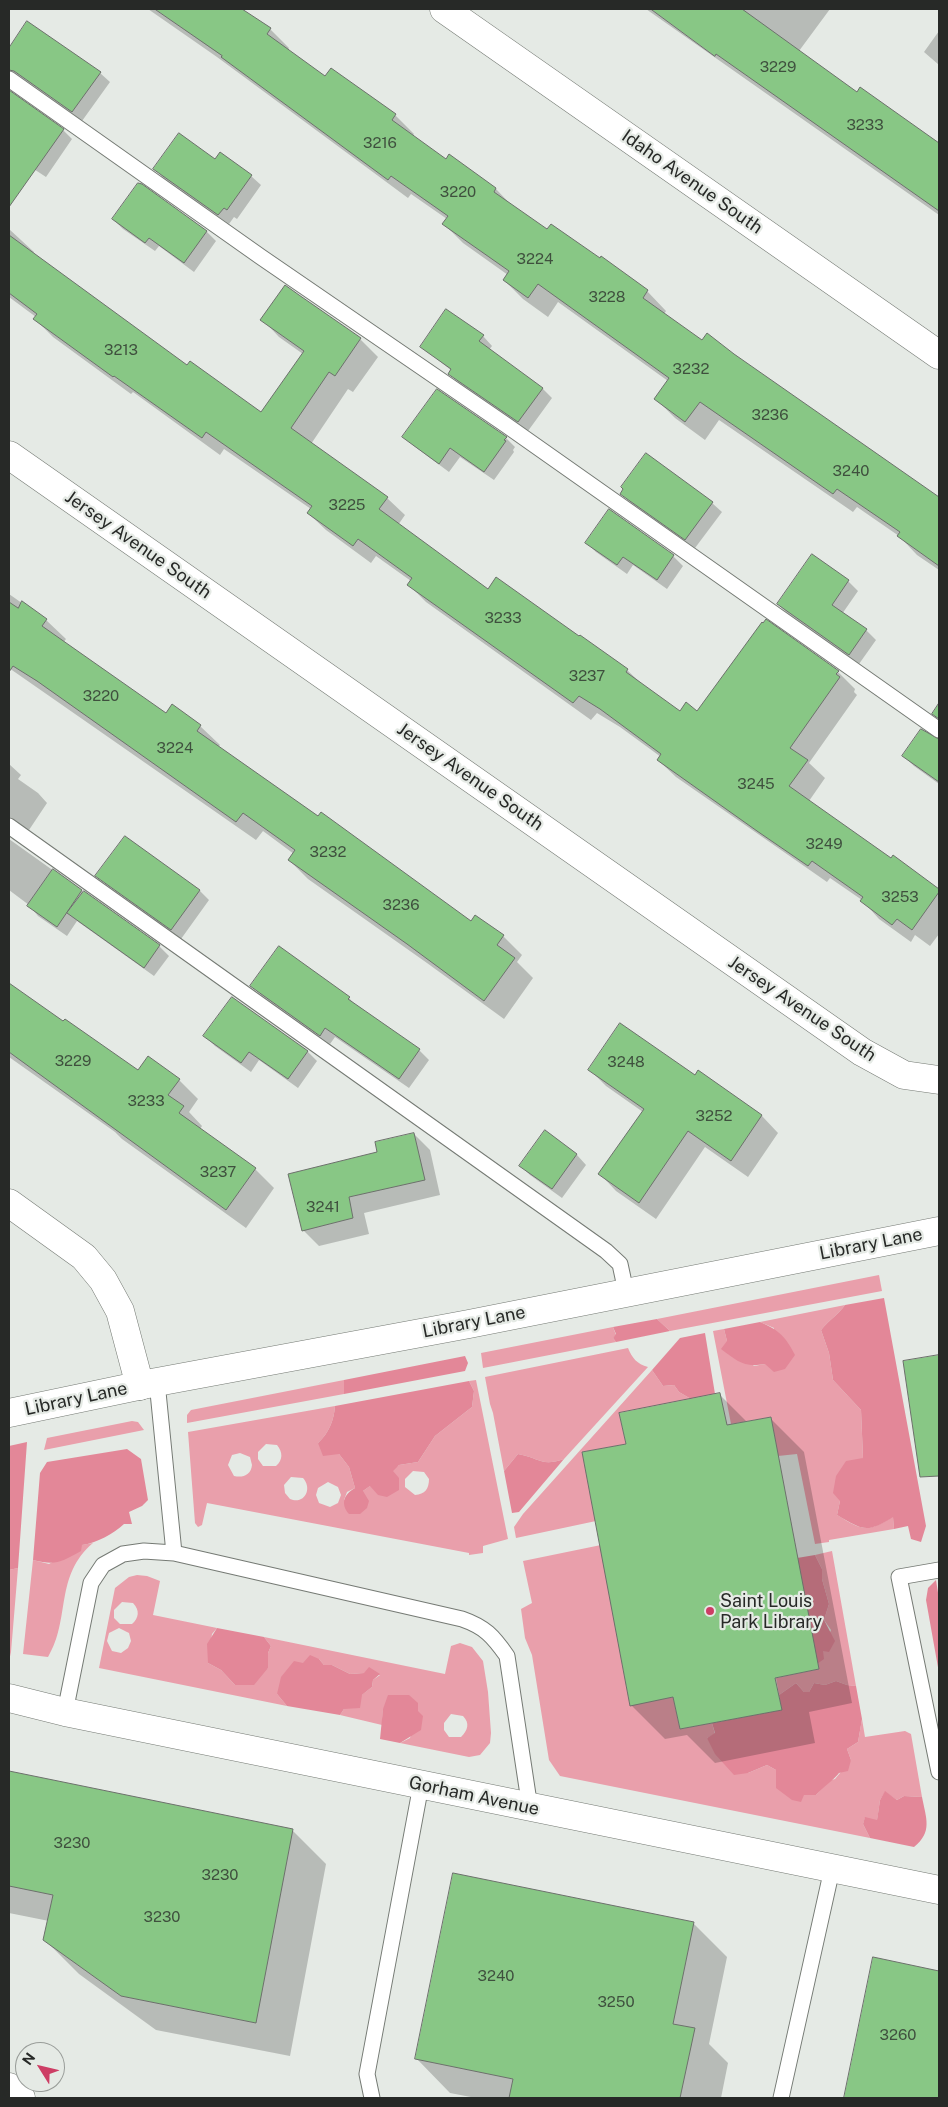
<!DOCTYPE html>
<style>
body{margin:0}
#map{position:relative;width:948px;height:2107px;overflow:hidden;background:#e5eae5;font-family:"Public Sans",sans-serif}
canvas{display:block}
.frame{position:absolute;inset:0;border:10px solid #272927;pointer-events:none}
.north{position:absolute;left:15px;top:2042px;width:50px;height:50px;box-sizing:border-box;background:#e5eae5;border:1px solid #999d99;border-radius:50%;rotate:306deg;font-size:14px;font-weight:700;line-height:20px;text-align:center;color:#272927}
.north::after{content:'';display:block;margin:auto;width:18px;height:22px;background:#cd3e65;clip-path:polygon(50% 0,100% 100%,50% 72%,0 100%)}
</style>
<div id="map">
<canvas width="948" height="2107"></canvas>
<div class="frame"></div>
<div class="north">N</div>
</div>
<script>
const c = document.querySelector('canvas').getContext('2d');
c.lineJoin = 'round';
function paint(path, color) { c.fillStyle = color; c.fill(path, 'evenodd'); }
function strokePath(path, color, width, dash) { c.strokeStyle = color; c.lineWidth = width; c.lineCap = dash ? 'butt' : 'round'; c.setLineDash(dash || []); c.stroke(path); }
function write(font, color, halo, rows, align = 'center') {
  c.font = font + ' "Public Sans",sans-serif'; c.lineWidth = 4.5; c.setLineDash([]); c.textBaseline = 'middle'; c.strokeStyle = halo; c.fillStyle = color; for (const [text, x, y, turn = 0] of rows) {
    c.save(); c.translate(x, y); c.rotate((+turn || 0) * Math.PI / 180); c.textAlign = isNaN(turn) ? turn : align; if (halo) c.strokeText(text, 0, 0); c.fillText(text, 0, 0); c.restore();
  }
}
paint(new Path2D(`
 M879,1275l3,16 -212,40 -13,-12z
 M845,1305c-7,10 -16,15 -24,25l8,23 4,27 28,30 2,48 -23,43 -3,14c25,15 30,19 56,1l1,13 -65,11v2l-14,2 -18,-90 -19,2 -7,-39 -40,7 -18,-93 11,-2 3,12 27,25 11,-2 9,-36 -14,-6z
 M613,1327l3,8 -3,3 3,4 -133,26 -2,-15z
 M628,1348c4,10 9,16 20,19l-84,92c-23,8 -24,-1 -46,-5l-14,17 -11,-58 -3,-9 -5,-27z
 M652,1370l11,16 11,-1 5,7 12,7 -72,14 7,31 -44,8 14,69 -80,17 -2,-11 9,-13z
 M344,1380v14l-157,29v-8l4,-5z
 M476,1380l32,159 -25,7v7l-14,2v-2l-262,-50 -5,22 -4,2 -3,-4 -7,-91 147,-26c-1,14 -6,27 -17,37l21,11 10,13 6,21 -8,4 -3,8 19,-9 36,-26 19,-3 17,-26 37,-29 2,-16 -5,-10zM266,1444l11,1c6,7 6,15 -1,21h-13l-5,-7v-7zM240,1453l10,4 2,8c-1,10 -9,13 -18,11l-6,-11 4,-10zM413,1471l11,1 5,7c0,10 -4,15 -14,16l-10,-8v-8zM291,1477l12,1c10,11 1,27 -13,21l-5,-6 -1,-8zM328,1482l10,5 3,8 -3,8 -8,4 -11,-4 -3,-8 2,-7z
 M132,1421l6,1 6,8 -100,20 3,-12z
 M93,1543c-39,33 -22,76 -45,114l-25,-3 10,-94 16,4 33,-19z
 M601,1545l29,160 43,-8 7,32 32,-6 3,11 -8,4 41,35 19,-8 9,5 28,25h12l12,-14 7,-2 16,-19 -4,-11 11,-7 4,-23 3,18 40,-6 6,3 11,63 -18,-1 -7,4 -12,-8 -5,8 -3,21 -12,-3 -2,6 7,14 -310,-62 -11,-16 -17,-105 -7,-17 -4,-29 11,-6 -9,-42z
 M832,1551l24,135 -9,-1 -11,-4 -11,4 -11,-2 -5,9h-5l-8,-9 -17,12 -3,-17 43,-9 -2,-5 14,-34 -7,-10 5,-16 -7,-25v-10l-7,-14z
 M18,1568l-7,84 -2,9v-91z
 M137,1575l10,1 13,5 -7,34 64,13 -5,6 -4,29 13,7 14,15 33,-17v-15l3,-7 -7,-9 181,37 6,-28 9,-3 12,4 11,14 5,31 3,41 -1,10 -10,12 -11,2 -69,-14 10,-5 8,-27v-8l-35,6 -1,16 -42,-10 4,-6 28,-22 1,-7 7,-5 -16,-2 -14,1 -18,-9h-8l-5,-6 -42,35 10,12 -188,-38 16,-80 14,-11zM122,1602l11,1c7,7 6,15 -1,21h-12l-6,-6v-8zM119,1628l10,5 2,8 -3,7 -7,5 -9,-2 -5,-10 2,-8zM451,1714l12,2c7,7 5,14 -2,21h-12l-5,-7v-7z`), '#e99fab');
paint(new Path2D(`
 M884,1298l42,228 -5,16 -10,-3 -3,-13 -14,3 -1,-12c-27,17 -30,13 -56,-2l3,-14 -7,-8 3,-17 10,-15 17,-3 -2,-48 -28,-30 -4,-27 -8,-23c8,-10 17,-15 24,-25z
 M657,1319l13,12 -54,11 -3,-4 3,-4 -3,-7z
 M760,1322c19,8 26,15 35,33l-10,14 -11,3 -9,-8c-21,4 -28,-3 -44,-15l6,-8 -3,-12z
 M705,1333l10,61 -24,5 -12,-7 -5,-7 -11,1 -11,-16 28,-32z
 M465,1356l3,7 -3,8 -121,23v-14z
 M469,1381l5,10 -2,16 -37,29 -17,26 -19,3 -6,6 6,7v12l-12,7 -9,-2 -8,-9 -7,5 6,10 -2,7 -7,6h-11c-9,-10 -5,-20 6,-26l-6,-21 -10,-13 -16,2 -5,-13c11,-10 16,-23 17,-37z
 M27,1442l-9,126 -9,2v-124z
 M127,1449l14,10 7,41 -6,6 -13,6 3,12h-8c-11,10 -27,19 -42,21l-1,6c-20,11 -25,15 -48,9l7,-87 7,-11z
 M518,1454c22,4 23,13 46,5l-45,53 -7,1 -8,-42z
 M815,1555l7,14v10l7,25 -5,16 11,21 -6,11 -6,-1 1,8 -7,5 -20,-106z
 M936,1580l3,19v74l-13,-73 2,-12z
 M217,1628l47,9 7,9 -3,7v15l-14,17h-19l-14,-15 -13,-7 -1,-19z
 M310,1655l9,4 5,6h8l18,9 14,-1 5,-6 11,7 -7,6 -1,7 -10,8 -2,13 -16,1 -4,6 -53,-9 -10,-12 4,-17 13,-16 9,2z
 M836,1681l11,4 9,1 6,33 -4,23 -11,7 4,11 -3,11 -9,2c-4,6 -16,14 -23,22h-12l-3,7 -9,-2 -16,-12v-18l-9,-5 -19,8 -14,2 -19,-21 -8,-16 8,-5 -3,-10 69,-13 -2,-15 17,-12 8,9h5l5,-9 11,2z
 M388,1695h21l9,8v8l5,5 -2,14 -21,13 -20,-4 3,-30z
 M885,1791l12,9 7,-4 18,1c4,21 11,35 -8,50l-44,-9 -7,-14 2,-7 12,3 3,-20z`), '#e38798');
paint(new Path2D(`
 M148,9h92l30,20 19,19 -1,2 38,28 69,37 19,19 -2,3 34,24 4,-5 46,33 19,20 32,21 53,30 1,-2 46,33 19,20 -2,3 38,28 124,78 113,78v72l-22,-15 -18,-19 -42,-29 -4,5 -134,-92 -14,20 -30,-22 -19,-19 12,-18 -110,-79 -10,15 -25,-18 -19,-19 4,-5 -45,-32 -19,-19 3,-5 -36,-25 -3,4 -191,-141z
 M646,9h184l-31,42 58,43 2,-3 80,58v66z
 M28,23l72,50 10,9 -28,39 -57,-41 -9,-1 -6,5 -1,8 54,38 9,9 -26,38 -29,-19 -8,-8v-99z
 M939,31v34l-15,-13z
 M216,160l35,16 10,9 -24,34 -3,-2 -5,7 -65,-45 -9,-10z
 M141,186l66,46 9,9 -22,31 -35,-26 -4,5 -32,-22 -10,-10z
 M9,229l25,23 -1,2 154,113 74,46 42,-59 -24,-17 -17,-18 98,20 18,18 -25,35 -5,-3 -37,55 76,54 18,17 -7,10 91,65 138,80 18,17 35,26 18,-1 140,-40 17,17 -1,3 3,3 -48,68 16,15 -16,23 83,59 2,-3 45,33v44l-9,12 -15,-11 -4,7 -32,-23 -17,-19 -32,-22 -3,4 -151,-105 -18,-17 3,-3 -41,-30 -23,-14 -6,7 -165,-118 -17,-17 2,-4 -35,-25 -5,7 -45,-33 -18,-17 3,-4 -87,-60 -4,6 -87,-63 -2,2 -78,-57 -18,-18 1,-2 -27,-20z
 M483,336l9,10 -3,4 54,39 9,9 -24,33 -69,-48 -9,-9 2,-3 -30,-24z
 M404,436l102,2 9,9 -2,3 1,2 -20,28 -34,-23 -11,15 -35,-26z
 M621,493l91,10 10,9 -27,36 -64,-45z
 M609,511l64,45 10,10 -16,23 -34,-24 -6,9 -31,-22 -9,-9z
 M812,556l36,25 10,10 -16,23 24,16 10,10 -17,24 -71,-50 -10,-10z
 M9,594l37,26 20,19 -3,4 103,72 6,-9 28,20 20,19 -2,2 253,175 32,14 19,19 -5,7 16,16 -29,41 -77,-56 -119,-84 -19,-19 5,-6 -31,-23 -7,9 -247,-172z
 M939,740v44l-25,-18 -10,-10z
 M9,764l12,11 -3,4 20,14 9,10 -18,27 -8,-4 -11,5 -1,8 150,107 10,10 -15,20 -77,-55 -10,15 -29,-20 -9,-11 -20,-15z
 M97,876l103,15 9,9 -28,39 -74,-54z
 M280,947l69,51 9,10 61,42 10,10 -20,28 -74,-51 -5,7 -69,-49 -9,-9z
 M9,985l129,87 41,8 19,19 -9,13 13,14 -2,3 55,40 19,19 -28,40 -124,-89 -7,-7 -106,-75z
 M232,998l76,54 9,9 -19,27 -39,-28 -8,12 -36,-26 -10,-10z
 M589,1069l106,8 4,-5 63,44 16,17 -30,44 -43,-30 -49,72 -40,-28 -16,-17 43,-62 -37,-26z
 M545,1132l32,23 9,10 -24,33 -32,-23 -9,-9z
 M414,1134l16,16 10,45 -76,18 5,21 -50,12 -16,-16 76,-77z
 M939,1356v83l-7,1 -28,-78z
 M720,1395l27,27 23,-4 34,34 48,251 -43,9 6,31 -100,20 -28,-28 -22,4 -34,-34 -4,-260z
 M9,1772l283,58 34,34 -36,192 -134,-26 -77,-56 -34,-34 4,-19 -40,-8z
 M693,1923l34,34 -18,87 19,19 -7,35h-245l-26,-5 -33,-34z
 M874,1959l65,13v126h-94z`), '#0003');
const building = new Path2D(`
 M155,9h87l29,19 -4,6 58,42 6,-8 65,46 -4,6 54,39 3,-5 47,34 -2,4 53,37 4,-5 49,34 1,-2 47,34 -5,8 59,42 5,-7 27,21 205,143v69l-42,-30 3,-4 -63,-43 -4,5 -133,-92 -15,20 -31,-23 15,-21 -131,-94 -10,14 -25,-18 6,-9 -67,-47 6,-8 -57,-40 -3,4 -167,-123 1,-1z
 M651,9h91l115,83 3,-5 79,56v68l-223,-157 -1,2z
 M27,21l74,51 -29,40 -58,-41 -5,-1v-22z
 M9,90l55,39 -55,78z
 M179,133l36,26 5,-7 32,23 -25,35 -3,-2 -6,7 -65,-46z
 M138,183l4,1 65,47 -23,32 -35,-25 -4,5 -33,-24z
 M9,235l178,130 3,-4 71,51 43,-61 -44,-31 25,-35 14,10 62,43 -26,38 -6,-4 -38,56 97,69 -9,12 109,80 8,-12 83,59 1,-1 48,34 -2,3 54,39 6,-9 11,9 65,-89 1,1 3,-4 73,52 -3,3 4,3 -50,71 18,12 -19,26 102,72 2,-3 46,34v3l-27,38 -15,-11 -5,6 -32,-24 3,-4 -51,-36 -4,5 -51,-35 -100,-71 4,-6 -61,-45 -21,-13 -6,7 -166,-118 5,-7 -54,-39 -5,7 -46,-33 5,-7 -106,-74 -4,6 -88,-62 -1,1 -80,-58 4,-5 -28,-21z
 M446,309l38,26 -5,6 64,47 -25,34 -70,-48 3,-5 -31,-22z
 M437,389l70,48 -3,3 2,1 -22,31 -34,-24 -11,16 -37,-27z
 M646,453l67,49 -28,38 -65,-46 3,-5 -2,-2z
 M609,509l65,46 -17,25 -34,-23 -6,8 -32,-22z
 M812,554l37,26 -17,25 35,24 -18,26 -72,-51z
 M22,601l25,18 -5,7 124,87 6,-9 29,21 -4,6 121,85 3,-4 150,109 4,-6 29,20 -7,10 18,13 -31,43 -77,-57 -119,-84 7,-10 -52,-37 -7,9 -199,-141 -24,-15 -4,6v-70l9,6z
 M939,703v16l-7,-5z
 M921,729l18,10v43l-37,-26z
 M125,836l75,54 -29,40 -76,-54z
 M53,869l29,21 -25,37 -30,-21z
 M84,891l76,54 -16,23 -77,-55z
 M279,946l71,51 -2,2 72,50 -21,30 -74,-51 -5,8 -70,-50z
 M9,983l54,38 2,-2 73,51 10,-14 32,23 -12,16 16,11 -5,7 77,55 -30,42 -217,-158z
 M232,997l76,54 -20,28 -39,-27 -8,11 -38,-27z
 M620,1023l75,52 3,-5 64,45 -31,46 -43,-30 -49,72 -41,-29 46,-65 -56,-39z
 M545,1130l32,24 -25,35 -33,-23z
 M414,1133l11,47 -76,17 4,21 -51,13 -14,-57 89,-22 -2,-10z
 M939,1355v121l-19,1 -17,-116z
 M720,1393l7,32 44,-8 48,252 -44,9 7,32 -102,19 -7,-32 -43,9 -48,-254 44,-8 -7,-31z
 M9,1771l284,58 -37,194 -135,-27 -78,-56 10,-45 -44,-9z
 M453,1873l241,49 -21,102 22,4 -15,70h-171l4,-19 -98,-20z
 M873,1957l66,14v127h-95z`);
paint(building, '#88c785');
strokePath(building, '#6c706b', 1);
const service = new Path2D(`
 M9,79l252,178 245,168 433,305
 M9,826l597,425 14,13 6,28
 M157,1382l17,171
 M939,1570l-40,7 40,195
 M65,1712l26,-129 12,-18 20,-11 21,-3 30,2 288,66c23,8 31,17 45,37l23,152
 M372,2098l-5,-24 54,-289
 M781,2098l51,-229`);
const minor = new Path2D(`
 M444,9l495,346
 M9,455l853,597 42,23 35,5
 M9,1203l75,54 19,23 17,31 20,75`);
const tertiary = new Path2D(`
 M9,1413l148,-31 312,-58 470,-93
 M9,1698l56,14 874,178`);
const secondary = new Path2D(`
 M9,2087l12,11`);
strokePath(service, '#757a74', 17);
strokePath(minor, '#757a74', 29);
strokePath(tertiary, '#757a74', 29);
strokePath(secondary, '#757a74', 29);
strokePath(service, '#fff', 15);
strokePath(minor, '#fff', 28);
strokePath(tertiary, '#fff', 28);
strokePath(secondary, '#fff', 28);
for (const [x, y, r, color] of [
 [710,1611,5,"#cd3e65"]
]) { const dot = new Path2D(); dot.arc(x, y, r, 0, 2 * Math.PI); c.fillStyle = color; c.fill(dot); strokePath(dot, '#e5eae5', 2); }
write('15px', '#3f503e', null, [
 ["3229",778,67],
 ["3233",865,125],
 ["3216",380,143],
 ["3220",458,192],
 ["3224",535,259],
 ["3228",607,297],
 ["3213",121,350],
 ["3232",691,369],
 ["3236",770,415],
 ["3240",851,471],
 ["3225",347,505],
 ["3233",503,618],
 ["3237",587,676],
 ["3220",101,696],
 ["3224",175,748],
 ["3245",756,784],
 ["3249",824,844],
 ["3232",328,852],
 ["3253",900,897],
 ["3236",401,905],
 ["3229",73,1061],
 ["3248",626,1062],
 ["3233",146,1101],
 ["3252",714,1116],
 ["3237",218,1172],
 ["3241",323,1207],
 ["3230",72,1843],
 ["3230",220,1875],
 ["3230",162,1917],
 ["3240",496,1976],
 ["3250",616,2002],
 ["3260",898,2035]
]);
write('18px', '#272927', '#e5eae5', [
 ["Idaho Avenue South",692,182,35],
 ["Jersey Avenue South",138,545,35],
 ["Jersey Avenue South",470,777,35],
 ["Jersey Avenue South",802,1009,34],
 ["Library Lane",871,1244,-11],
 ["Library Lane",474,1322,-11],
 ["Library Lane",76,1399,-12],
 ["Gorham Avenue",474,1796,12]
]);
write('18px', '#272927', '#e5eae5', [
 ["Saint Louis",720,1601],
 ["Park Library",720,1622]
], 'left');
</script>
